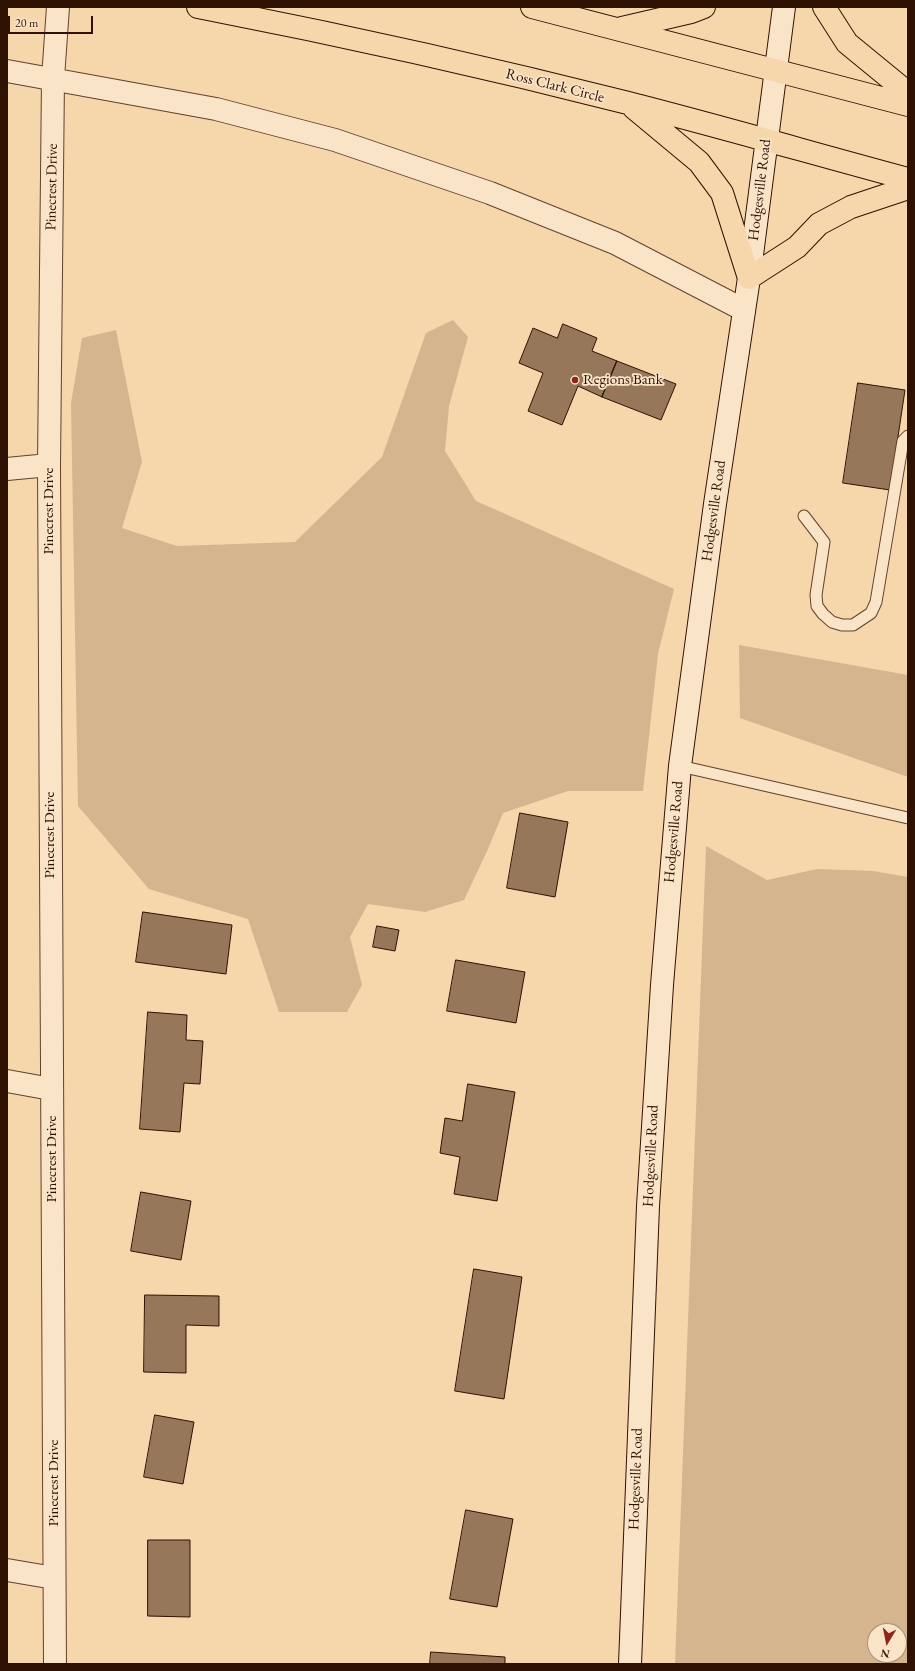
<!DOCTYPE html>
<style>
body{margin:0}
#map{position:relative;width:915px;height:1671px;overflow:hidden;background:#f6d6ab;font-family:"EB Garamond",serif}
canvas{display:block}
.frame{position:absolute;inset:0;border:8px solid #2f1102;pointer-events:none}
.north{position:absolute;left:867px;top:1623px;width:40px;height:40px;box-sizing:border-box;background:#f9e4c8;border:1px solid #a89079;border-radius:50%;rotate:190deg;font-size:11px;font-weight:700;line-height:16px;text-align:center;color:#2f1102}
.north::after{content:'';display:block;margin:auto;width:14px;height:18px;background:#8f2418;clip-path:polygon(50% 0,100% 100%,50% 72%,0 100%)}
.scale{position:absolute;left:8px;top:16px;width:85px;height:18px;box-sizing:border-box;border:2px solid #2f1102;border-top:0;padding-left:5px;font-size:12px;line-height:14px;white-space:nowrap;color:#2f1102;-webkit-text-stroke:3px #f9e4c8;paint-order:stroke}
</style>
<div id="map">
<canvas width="915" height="1671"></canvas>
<div class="frame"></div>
<div class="north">N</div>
<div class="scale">20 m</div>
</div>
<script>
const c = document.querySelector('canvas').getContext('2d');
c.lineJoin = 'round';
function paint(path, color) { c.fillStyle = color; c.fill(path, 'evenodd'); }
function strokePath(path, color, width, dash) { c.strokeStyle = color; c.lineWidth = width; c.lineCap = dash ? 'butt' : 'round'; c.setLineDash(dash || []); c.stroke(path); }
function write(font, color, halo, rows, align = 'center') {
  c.font = font + ' "EB Garamond",serif'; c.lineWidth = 3.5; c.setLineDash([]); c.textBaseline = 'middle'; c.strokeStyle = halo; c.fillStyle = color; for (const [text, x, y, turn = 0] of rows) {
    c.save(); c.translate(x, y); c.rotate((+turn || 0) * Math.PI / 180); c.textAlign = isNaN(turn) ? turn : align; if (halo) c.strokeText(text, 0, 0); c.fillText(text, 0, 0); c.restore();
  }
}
paint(new Path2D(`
 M453,320l15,17 -19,69 -4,45 31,50 198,88 -16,65 -15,137h-75l-65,22 -15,36 -24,51 -39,12 -57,-8 -18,33 12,48 -15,27h-68l-31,-93 -99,-30 -71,-83 -7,-403 11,-65 34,-8 26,132 -20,66 55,18 118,-4 87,-85 44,-124z
 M739,645l169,30v102l-168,-59z
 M706,846l61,34 50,-11 56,2 35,6v787h-233zM875,1631h24v24h-24z`), '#d4b58e');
const building = new Path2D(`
 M563,324l34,14 -5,13 25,10 -15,36 -24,-11 -16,39 -34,-14 15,-38 -24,-10 14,-35 24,10z
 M617,361l59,23 -15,36 -59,-23z
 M858,383l47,7 -15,100 -47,-7z
 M520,813l48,9 -13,75 -48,-9z
 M143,912l89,13 -6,49 -90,-12z
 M377,926l22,4 -4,21 -22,-4z
 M456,960l69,12 -9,51 -69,-12z
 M148,1012l39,3 -1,25 17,1 -3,43 -16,-1 -4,49 -40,-3z
 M468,1084l47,8 -18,109 -43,-7 6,-37 -20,-4 5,-35 17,3z
 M141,1192l50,9 -10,59 -50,-9z
 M474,1269l48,8 -18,122 -49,-8z
 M145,1295l74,1v30l-33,-1v48l-42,-1z
 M155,1415l39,7 -11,62 -39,-7z
 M466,1510l47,9 -16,88 -47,-8z
 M148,1540h42v77l-42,-1z
 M431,1652l74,5v7h-75z`);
paint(building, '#96775a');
strokePath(building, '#2f1102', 1);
const lane = new Path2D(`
 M804,516l20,26 -8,53 1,11 6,8 9,8 10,3h11l18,-12 5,-11 27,-161 5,-5
 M680,766l228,52`);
const street = new Path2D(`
 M7,71l209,38 119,31 155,53 125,50 129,67
 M7,469l42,-4
 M7,1081l44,8
 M7,1570l47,8
 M55,1664l-6,-1199 4,-387 5,-71`);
const secondary = new Path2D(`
 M630,1664l18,-458 14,-221 18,-219 35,-262 34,-226 35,-271`);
const highway = new Path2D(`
 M198,7c144,28 288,60 430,96 94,24 187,51 280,76
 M532,7l376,98
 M824,7l23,36 61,50
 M622,28l69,-16 13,-5
 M634,108l65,54 23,31 27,85 48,-31 22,-23 32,-17 57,-19`);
strokePath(lane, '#61422c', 13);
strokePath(street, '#61422c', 24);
strokePath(secondary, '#2f1102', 24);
strokePath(highway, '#2f1102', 24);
strokePath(lane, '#f9e4c8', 11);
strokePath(street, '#f9e4c8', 22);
strokePath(secondary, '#f9e4c8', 22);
strokePath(highway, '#f6d6ab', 22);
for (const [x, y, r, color] of [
 [575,380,4,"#8f2418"]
]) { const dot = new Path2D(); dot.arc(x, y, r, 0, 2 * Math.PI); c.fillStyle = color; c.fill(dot); strokePath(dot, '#f9e4c8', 1.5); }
write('15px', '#2f1102', '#f9e4c8', [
 ["Ross Clark Circle",555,86,14],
 ["Pinecrest Drive",52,187,-89],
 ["Hodgesville Road",760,190,-83],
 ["Pinecrest Drive",49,511,-90],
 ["Hodgesville Road",714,511,-82],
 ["Hodgesville Road",674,832,-85],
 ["Pinecrest Drive",50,835,-90],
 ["Hodgesville Road",651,1156,-87],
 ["Pinecrest Drive",52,1159,-90],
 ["Hodgesville Road",636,1479,-88],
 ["Pinecrest Drive",54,1483,-90]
]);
write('15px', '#2f1102', '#f9e4c8', [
 ["Regions Bank",583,380]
], 'left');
</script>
